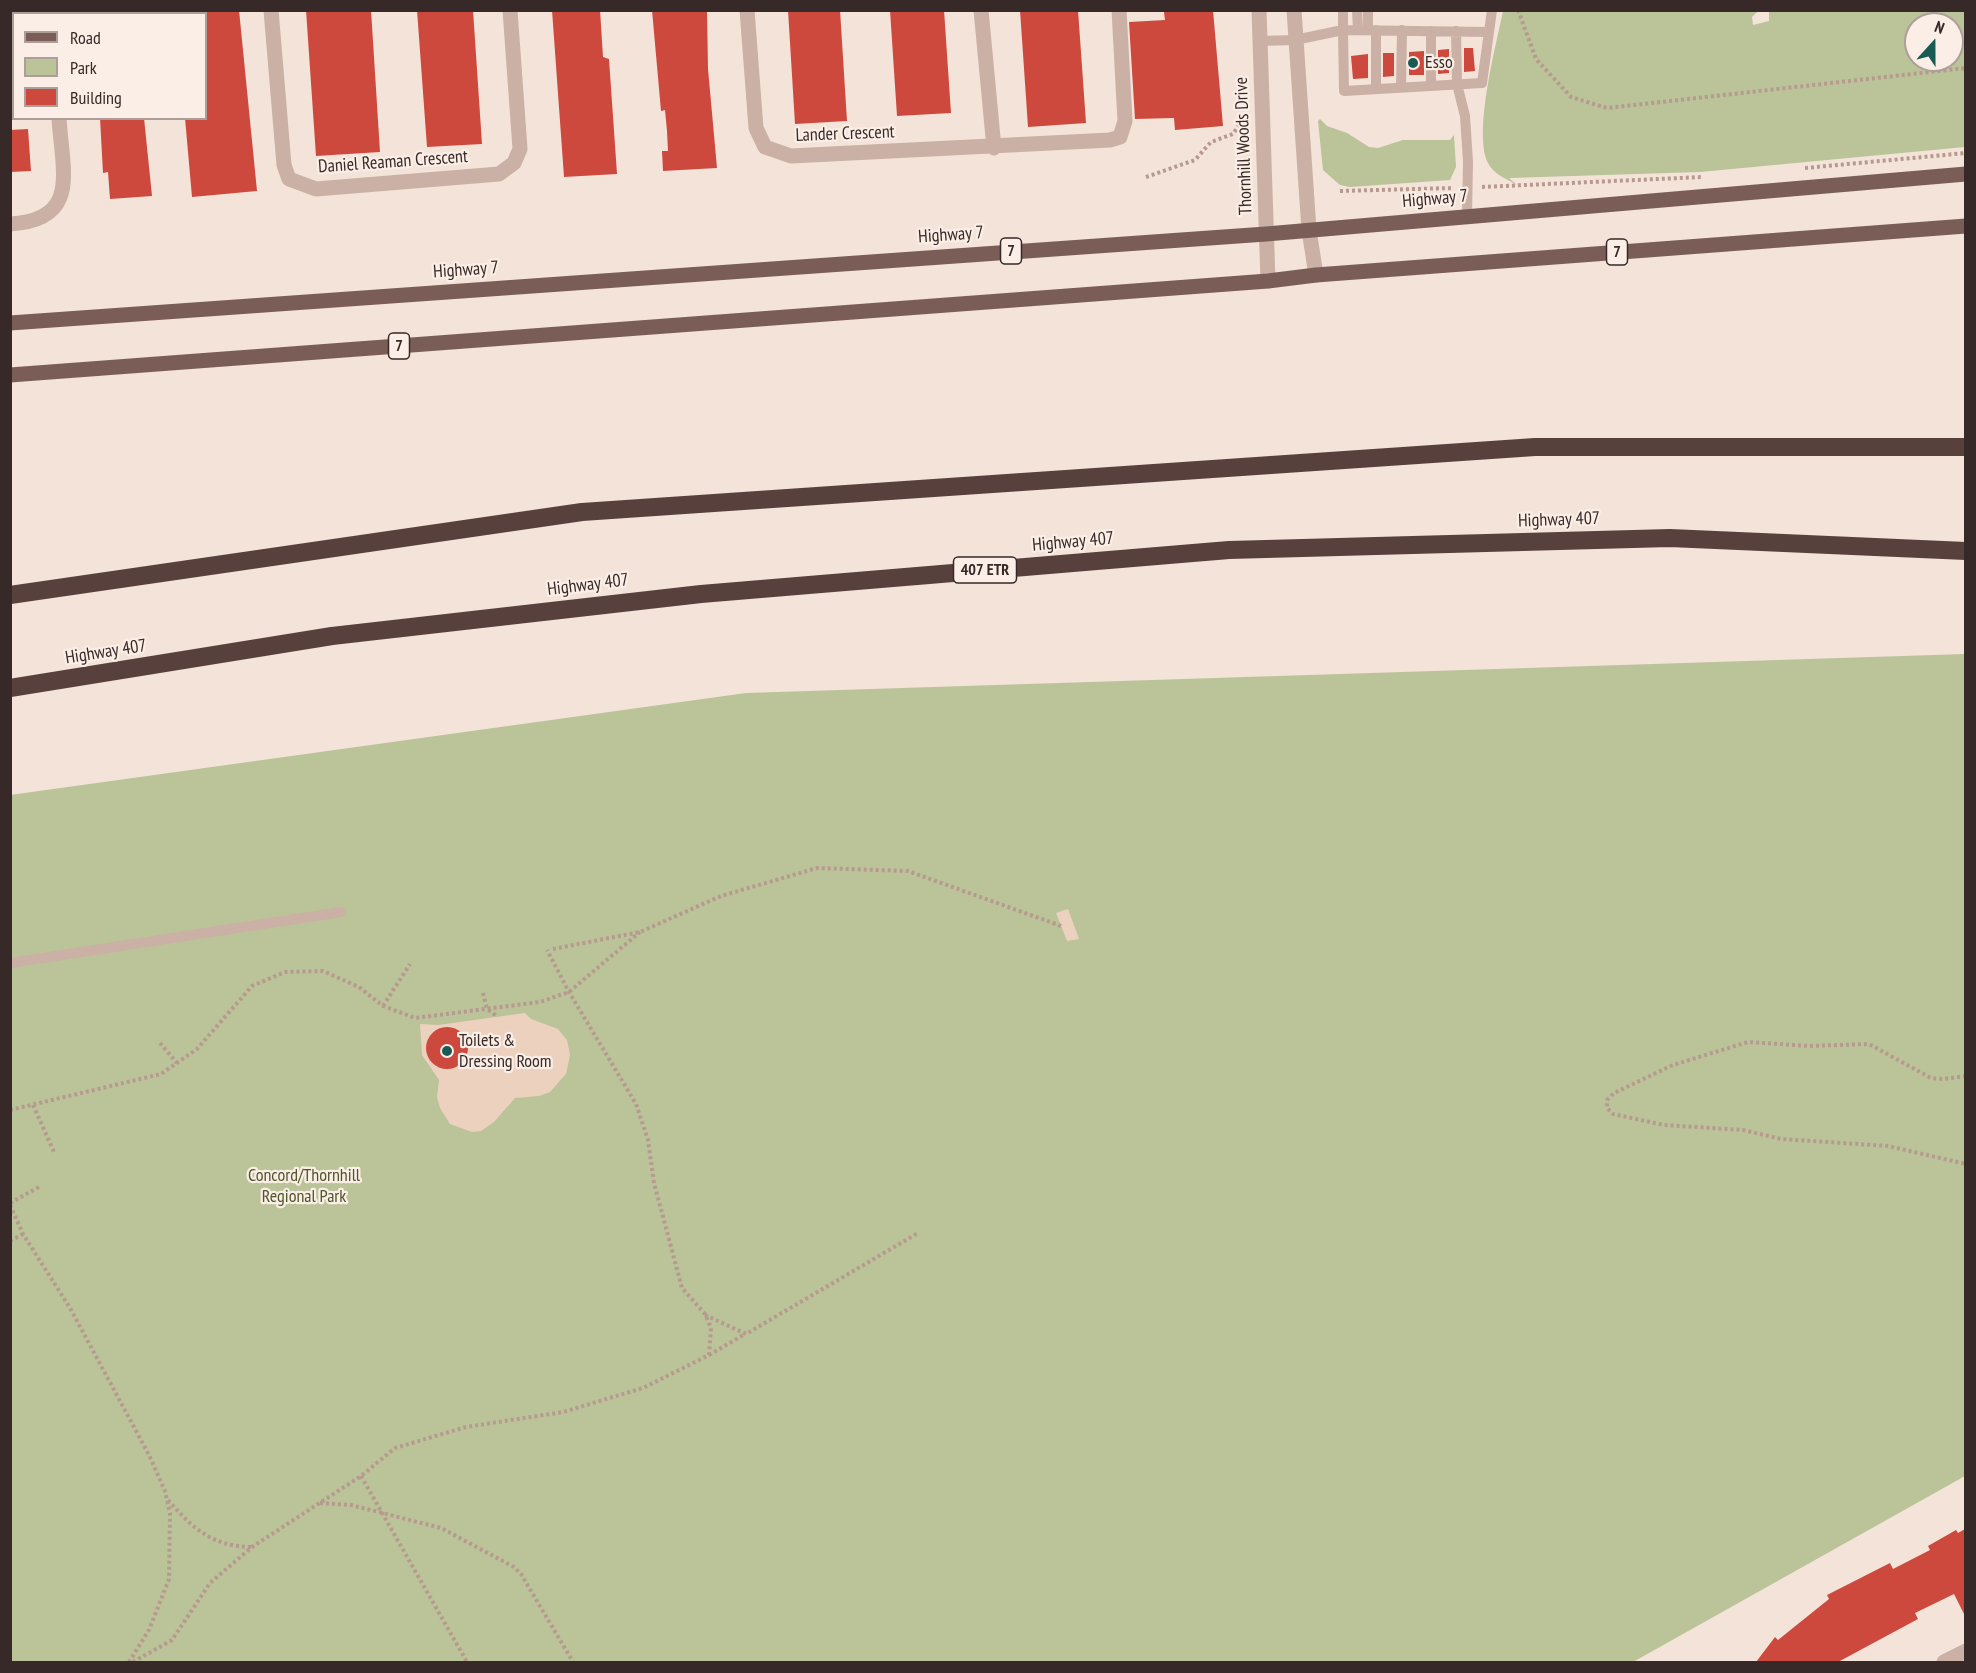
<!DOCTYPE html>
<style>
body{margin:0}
#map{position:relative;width:1976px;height:1673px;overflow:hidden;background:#f3e3d9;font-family:"PT Sans Narrow",sans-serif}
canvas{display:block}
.frame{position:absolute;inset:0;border:12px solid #372927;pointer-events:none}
.legend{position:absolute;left:12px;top:12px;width:195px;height:108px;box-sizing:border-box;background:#faeee6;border:2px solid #ac9f9a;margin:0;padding:8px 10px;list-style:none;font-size:18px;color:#372927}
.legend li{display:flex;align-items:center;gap:12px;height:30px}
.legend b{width:30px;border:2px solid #ac9f9a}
.north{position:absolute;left:1904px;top:12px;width:60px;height:60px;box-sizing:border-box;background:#faeee6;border:2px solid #ac9f9a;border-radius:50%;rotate:21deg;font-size:16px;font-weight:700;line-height:24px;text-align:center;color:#372927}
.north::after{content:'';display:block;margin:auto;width:21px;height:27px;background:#1a5a54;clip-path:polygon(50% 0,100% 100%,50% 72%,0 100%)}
</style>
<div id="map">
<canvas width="1976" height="1673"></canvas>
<div class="frame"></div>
<ul class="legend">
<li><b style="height:8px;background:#7a5d57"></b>Road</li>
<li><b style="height:16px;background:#bbc399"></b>Park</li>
<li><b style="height:16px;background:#cd493e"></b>Building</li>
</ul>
<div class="north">N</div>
</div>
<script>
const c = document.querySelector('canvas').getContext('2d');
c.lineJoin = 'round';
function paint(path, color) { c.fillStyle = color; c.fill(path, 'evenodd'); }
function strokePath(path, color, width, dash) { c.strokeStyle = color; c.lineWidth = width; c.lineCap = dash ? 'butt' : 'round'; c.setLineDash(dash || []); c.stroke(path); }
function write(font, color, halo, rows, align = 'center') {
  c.font = font + ' "PT Sans Narrow",sans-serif'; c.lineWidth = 4.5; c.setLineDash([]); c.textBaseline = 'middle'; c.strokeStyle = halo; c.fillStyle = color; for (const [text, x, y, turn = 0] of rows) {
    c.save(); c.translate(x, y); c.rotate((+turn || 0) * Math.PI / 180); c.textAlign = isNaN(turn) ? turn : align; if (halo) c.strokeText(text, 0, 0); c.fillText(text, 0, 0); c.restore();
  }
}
paint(new Path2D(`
 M1503,11h255l-6,6 1,8 16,-4v-10h196v136l-265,25 -191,6 8,7c-10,-6 -24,-11 -29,-22 -15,-31 8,-117 15,-152zM1916,24h36v36h-36z
 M1320,119l7,7 20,7 22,14 9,1 25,-8h47l4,-5 2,32 -6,13 -100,7 -10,-2 -17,-15 -5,-49z
 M1965,654v822l-332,186h-1622l-1,-867 736,-102z`), '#bbc399');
paint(new Path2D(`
 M1068,909l11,30 -12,2 -11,-28z
 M525,1013l6,6 27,10 9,11 3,15 -4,19 -16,18 -11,4 -24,2 -21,24 -13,9 -9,1 -22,-8 -10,-16 -3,-11 2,-17 -17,-25 -2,-31 18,1z`), '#ecd1bf');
paint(new Path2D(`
 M206,10h33l18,181 -65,6 -7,-79h21z
 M306,10h65l9,142 -64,4z
 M417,10h56l9,134 -55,3z
 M552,10h48l3,47 6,2 8,115 -53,3z
 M652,10h55l1,59 9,99 -54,3 -1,-20h6l-1,-20 -2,-21 -4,1z
 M788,10h52l7,111 -52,3z
 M890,10h54l7,103 -54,3z
 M1020,10h58l8,113 -58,4z
 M1213,10l10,116 -48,4 -1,-12 -39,1 -6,-97 36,-2 -1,-8z
 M1464,48h9l2,23 -11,1z
 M1449,49v24l-11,1v-24z
 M1424,51v24h-15v-23z
 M1383,53h11v23l-11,1z
 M1368,54v24l-15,1 -2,-23z
 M100,118h44l8,78 -42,3 -2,-27 -5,1z
 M28,129l3,42 -21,1v-42z
 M426 1048a21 21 0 1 1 42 0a21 21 0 1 1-42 0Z
 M1965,1529v87l-11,-22 -39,19 3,6 -80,43h-82l19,-25 3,3 51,-41 -2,-4 63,-32 3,6 37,-19 -2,-4 28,-16 2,3z`), '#cd493e');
strokePath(new Path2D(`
 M1518,10l18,49 35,38 36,11 359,-40
 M1805,168l161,-15
 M1146,177l49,-17 16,-18 22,-8 12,-18
 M1482,187l220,-10
 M1340,191l113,-3
 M553,949l87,-17 81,-36 96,-28 91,3 153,55
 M483,993l4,16 11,8
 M383,1006l27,-42
 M160,1043l17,20
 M1966,1076l-23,3 -12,-1 -62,-34 -60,2 -61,-4 -75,23 -59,28 -7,7v8l6,6 51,11 79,5 38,9 107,7 78,18
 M33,1105l21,47
 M10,1110l151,-36 36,-25 55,-63 33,-14 38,-1 36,16 24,19 32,12 125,-16 29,-10 71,-60
 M10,1203l29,-16
 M10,1205l13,29 47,74 79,147 16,36 5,22 -1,66 -20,51 -20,32
 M10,1241l13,-7
 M705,1315l41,19 172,-101
 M709,1355l36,-21
 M361,1476l106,186
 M168,1500c24,28 45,47 84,47
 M320,1503l31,2 90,23 73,39 7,7 52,88
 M133,1662l39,-22 38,-57 42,-36 109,-71 34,-28 71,-21 97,-15 80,-24 66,-33 2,-27 -6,-14 -23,-26 -28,-105 -6,-43 -12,-36 -67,-112 -22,-42`), '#b79a8f', 4, [3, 3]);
strokePath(new Path2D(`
 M1343,10v20l144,2
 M1357,10l1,20
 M1368,10v20
 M1376,30v59
 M1431,31v55
 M1456,31l1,53 8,32 3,46 -1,54
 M1259,41l36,-1 48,-10 1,61 138,-8 10,-73
 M1401,87l1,-57
 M10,963l331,-51`), '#cbb0a5', 10);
strokePath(new Path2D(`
 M51,10l2,4
 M271,10l13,155 5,14 27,10 183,-15 15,-11 6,-14 -10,-139
 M747,10l9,118 9,19 26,9 319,-16 10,-3 5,-16 -6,-111
 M981,10l13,138
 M10,224c71,-4 52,-53 49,-106
 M1944,1662l22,-11`), '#cbb0a5', 15);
strokePath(new Path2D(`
 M1259,10l9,271
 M1294,10l15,220 7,45`), '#cbb0a5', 15);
strokePath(new Path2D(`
 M10,323l1256,-89 700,-60
 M10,375l1258,-94 48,-6 650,-49`), '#7a5d57', 15);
strokePath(new Path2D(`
 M10,595l572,-83 953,-65h431
 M10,688l322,-52 369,-42 528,-44 441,-12 296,13`), '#58413d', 18);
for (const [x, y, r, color] of [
 [1413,63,6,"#1a5a54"],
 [447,1051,6,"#1a5a54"]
]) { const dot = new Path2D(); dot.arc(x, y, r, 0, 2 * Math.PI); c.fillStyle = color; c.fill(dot); strokePath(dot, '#faeee6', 2); }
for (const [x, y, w] of [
 [1011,251,21],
 [1617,252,21],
 [399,346,21],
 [985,570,63]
]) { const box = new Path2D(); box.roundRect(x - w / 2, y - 13, w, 26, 4.5); c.fillStyle = '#faeee6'; c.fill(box); strokePath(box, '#372927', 1.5); }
write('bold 16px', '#372927', null, [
 ["7",1011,251],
 ["7",1617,252],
 ["7",399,346],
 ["407 ETR",985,570]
]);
write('18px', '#372927', '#faeee6', [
 ["Esso",1425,63],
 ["Toilets &",459,1041],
 ["Dressing Room",459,1062]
], 'left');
write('18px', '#372927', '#faeee6', [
 ["Lander Crescent",845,134,-2],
 ["Thornhill Woods Drive",1244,146,-92],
 ["Daniel Reaman Crescent",393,162,-4],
 ["Highway 7",1435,199,-5],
 ["Highway 7",951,235,-4],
 ["Highway 7",466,270,-4],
 ["Highway 407",1559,520,-2],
 ["Highway 407",1073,542,-5],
 ["Highway 407",588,585,-7],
 ["Highway 407",106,652,-9]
]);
write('18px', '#4d5629', '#faeee6', [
 ["Concord/Thornhill",304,1176],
 ["Regional Park",304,1197]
]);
</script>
